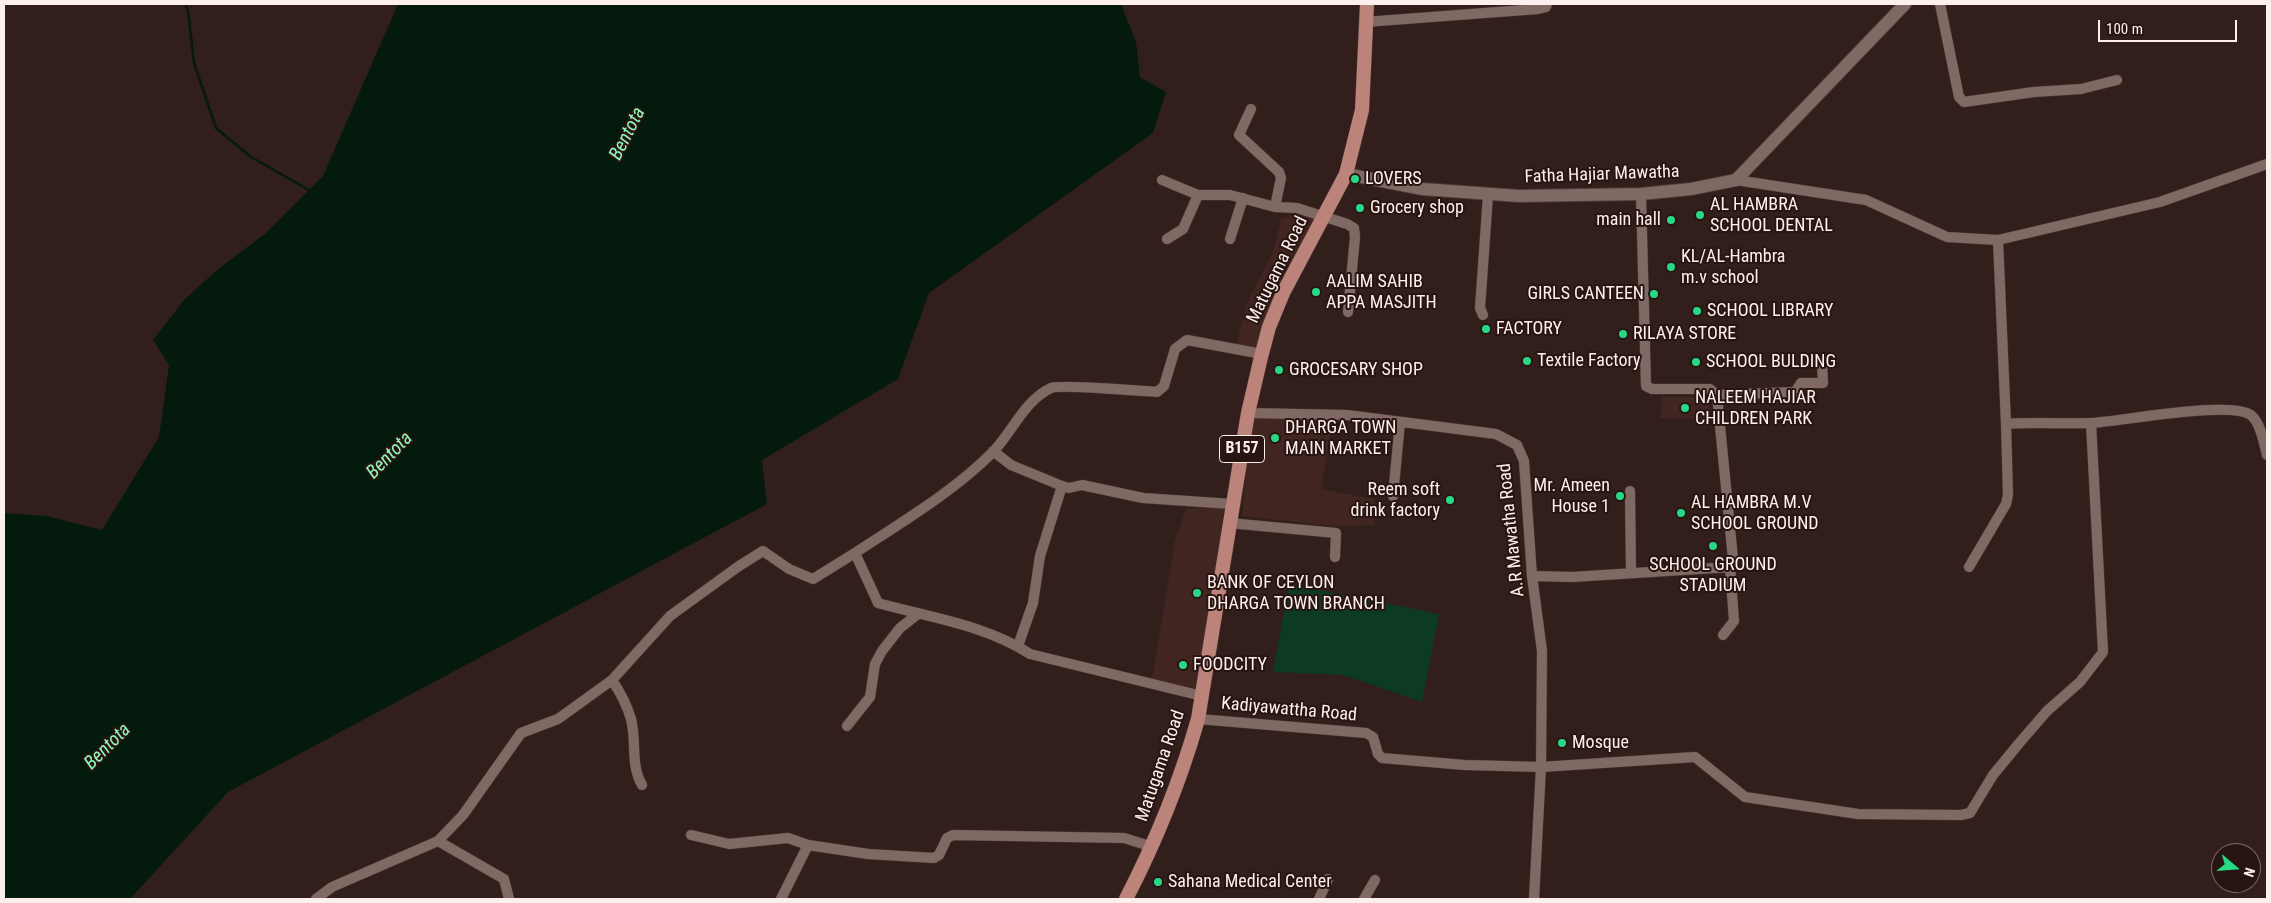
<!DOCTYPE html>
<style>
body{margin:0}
#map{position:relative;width:2271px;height:903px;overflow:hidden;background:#321f1b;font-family:"Roboto Condensed",sans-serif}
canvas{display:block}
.frame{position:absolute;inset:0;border:5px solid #fdefec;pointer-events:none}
.north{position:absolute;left:2211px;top:843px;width:50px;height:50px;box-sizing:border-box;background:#281512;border:1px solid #7d6c69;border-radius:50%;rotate:108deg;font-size:14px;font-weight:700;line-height:20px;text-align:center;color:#fdefec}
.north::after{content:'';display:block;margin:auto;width:18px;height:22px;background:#27d885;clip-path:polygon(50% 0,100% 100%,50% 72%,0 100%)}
.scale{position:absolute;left:2098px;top:20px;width:139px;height:22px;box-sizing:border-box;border:2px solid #fdefec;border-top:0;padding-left:6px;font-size:15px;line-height:18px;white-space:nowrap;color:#fdefec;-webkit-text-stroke:4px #281512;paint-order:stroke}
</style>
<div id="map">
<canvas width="2271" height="903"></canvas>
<div class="frame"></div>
<div class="north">N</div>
<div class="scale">100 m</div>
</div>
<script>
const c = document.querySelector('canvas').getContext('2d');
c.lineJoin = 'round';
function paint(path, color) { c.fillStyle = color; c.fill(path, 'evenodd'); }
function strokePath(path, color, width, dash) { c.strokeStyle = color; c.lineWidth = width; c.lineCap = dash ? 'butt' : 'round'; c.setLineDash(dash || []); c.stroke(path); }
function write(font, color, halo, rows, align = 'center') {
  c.font = font + ' "Roboto Condensed",sans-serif'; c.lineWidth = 4; c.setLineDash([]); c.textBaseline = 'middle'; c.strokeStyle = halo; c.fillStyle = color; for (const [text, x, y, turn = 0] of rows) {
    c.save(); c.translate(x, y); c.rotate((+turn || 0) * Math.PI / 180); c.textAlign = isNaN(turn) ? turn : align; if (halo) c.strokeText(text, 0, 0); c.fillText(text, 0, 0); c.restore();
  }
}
paint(new Path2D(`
 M1302,210l19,8 -61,133 -24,-5 10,-41 27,-53 8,-33 16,-5z
 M1662,397h47l1,22 -50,-1z
 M1251,416l82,3 -12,70 53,10v26l-42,1 -90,-10z
 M1226,506l-26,184 -48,-11 23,-139 11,-31z`), '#402521');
paint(new Path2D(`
 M1289,584l150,30 -17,88 -79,-27 -70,-3z`), '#0d3a23');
paint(new Path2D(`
 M398,4h723l15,38 4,35 26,15 -13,41 -224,160 -31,86 -136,81 5,44 -539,288 -98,107h-126v-386l43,3 55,14 57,-93 10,-72 -16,-25 31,-40 33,-30 49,-37 57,-57z`), '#031a0d');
strokePath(new Path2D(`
 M185,4l3,6 6,53 22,65 35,29 58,33`), '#031a0d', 2.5);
const minor = new Path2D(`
 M1940,4l19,93 5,5 70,-10 47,-3 36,-9
 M1365,22l173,-13 8,-2 1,-3
 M1251,109l-12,26 40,37 2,6 -6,29
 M1162,180l36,15
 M1736,180l130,20 81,37 51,3 162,-38 107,-38
 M1167,239l16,-10 15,-34h32l45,12 22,1 50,16 7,4 1,9 -7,75
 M1230,239l13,-41
 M1998,240l8,184c28,-2 56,0 84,-1 29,-1 144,-24 162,-7 9,8 12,28 15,39
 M1483,315l-3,-7 8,-113
 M1717,395l78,-3 6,-9h22l-1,-19
 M1248,413l99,2 149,19 21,11 7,16 8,115 10,75 -1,116 -7,132
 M993,451l18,14 51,21
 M1630,491l1,82
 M1393,496l7,-74
 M1229,523l107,10 -1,24
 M1969,567l37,-63 2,-9 -2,-71
 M1532,576l40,1 158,-10 3,-8 -16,-164 -7,-6h-58l-6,-3 -5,-192
 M1723,635l11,-14 -4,-54
 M1018,646l15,-43 7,-47 22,-70 7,2 13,-3 61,13 89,6
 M612,680c8,12 15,25 19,39 6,23 -1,45 11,66
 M1202,696l-172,-42c-44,-29 -102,-37 -152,-51l-23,-50c47,-31 98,-61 138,-101 19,-20 32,-52 58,-64 8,-4 90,3 106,4l7,-6 11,-37 12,-9 75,14
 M1198,719l168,14 7,4 5,17 4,4 83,7 76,2 154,-10 50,40 113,17 103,1 9,-2 23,-38 28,-34 26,-30 33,-29 23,-30 -12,-229
 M847,726l23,-29 5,-33 7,-13 18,-23 18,-14
 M691,835l38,9 59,-6 20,7 60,9 66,4 5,-3 8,-17 6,-3 171,3 29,9
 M438,841l66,38 5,20
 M316,899l16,-12 106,-46 25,-26 58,-82 37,-14 54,-39 58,-64 69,-50 24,-15 26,18 24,10 42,-26
 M781,899l27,-54
 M1319,899l9,-20
 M1364,899l11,-19`);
const tertiary = new Path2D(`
 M1346,174l76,15 97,7 122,-2 50,-5 45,-9 169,-176`);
const primary = new Path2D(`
 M1126,899c30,-58 54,-117 72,-180l50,-306 13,-56 8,-30 14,-34 63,-119 16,-64 5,-106`);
strokePath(minor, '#4b3b39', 11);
strokePath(tertiary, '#4b3b39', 14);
strokePath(primary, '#4b3b39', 15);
strokePath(minor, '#806863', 10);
strokePath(tertiary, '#806863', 12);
strokePath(primary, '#bb8379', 14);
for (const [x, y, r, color] of [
 [1355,179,5,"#27d885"],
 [1360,208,5,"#27d885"],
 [1700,215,5,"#27d885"],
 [1671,220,5,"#27d885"],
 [1671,267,5,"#27d885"],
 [1316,292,5,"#27d885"],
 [1654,294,5,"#27d885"],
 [1697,311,5,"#27d885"],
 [1486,329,5,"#27d885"],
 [1623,334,5,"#27d885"],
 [1527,361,5,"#27d885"],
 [1696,362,5,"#27d885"],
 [1279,370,5,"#27d885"],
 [1685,408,5,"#27d885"],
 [1275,438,5,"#27d885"],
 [1620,496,5,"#27d885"],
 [1450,500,5,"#27d885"],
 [1681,513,5,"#27d885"],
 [1713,546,5,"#27d885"],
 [1197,593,5,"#27d885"],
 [1183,665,5,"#27d885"],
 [1562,743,5,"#27d885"],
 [1158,882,5,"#27d885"]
]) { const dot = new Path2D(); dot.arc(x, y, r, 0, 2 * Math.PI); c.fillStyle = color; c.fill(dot); strokePath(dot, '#281512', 2); }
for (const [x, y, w] of [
 [1242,449,45]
]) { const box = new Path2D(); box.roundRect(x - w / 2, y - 13.5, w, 27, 4); c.fillStyle = '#281512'; c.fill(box); strokePath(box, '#fdefec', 1); }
write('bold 16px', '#fdefec', null, [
 ["B157",1242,449]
]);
write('18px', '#fdefec', '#281512', [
 ["Fatha Hajiar Mawatha",1602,175,-2],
 ["Matugama Road",1278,270,-64],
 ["A.R Mawatha Road",1512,530,-96],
 ["Kadiyawattha Road",1289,710,5],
 ["Matugama Road",1161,766,-71]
]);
write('18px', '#fdefec', '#281512', [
 ["LOVERS",1365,179],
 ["AL HAMBRA",1710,205],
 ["SCHOOL DENTAL",1710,226],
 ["Grocery shop",1370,208],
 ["main hall",1661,220,"right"],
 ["KL/AL-Hambra",1681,257],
 ["m.v school",1681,278],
 ["AALIM SAHIB",1326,282],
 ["APPA MASJITH",1326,303],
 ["GIRLS CANTEEN",1644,294,"right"],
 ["SCHOOL LIBRARY",1707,311],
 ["FACTORY",1496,329],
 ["RILAYA STORE",1633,334],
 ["Textile Factory",1537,361],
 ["SCHOOL BULDING",1706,362],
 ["GROCESARY SHOP",1289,370],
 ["NALEEM HAJIAR",1695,398],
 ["CHILDREN PARK",1695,419],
 ["DHARGA TOWN",1285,428],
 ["MAIN MARKET",1285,449],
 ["Mr. Ameen",1610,486,"right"],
 ["House 1",1610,507,"right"],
 ["Reem soft",1440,490,"right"],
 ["drink factory",1440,511,"right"],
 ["AL HAMBRA M.V",1691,503],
 ["SCHOOL GROUND",1691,524],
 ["SCHOOL GROUND",1713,565,"center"],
 ["STADIUM",1713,586,"center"],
 ["BANK OF CEYLON",1207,583],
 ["DHARGA TOWN BRANCH",1207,604],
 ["FOODCITY",1193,665],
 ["Mosque",1572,743],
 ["Sahana Medical Center",1168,882]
], 'left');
write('italic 19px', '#8efab9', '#281512', [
 ["Bentota",628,134,-63],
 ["Bentota",390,456,-46],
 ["Bentota",108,747,-45]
]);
</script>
